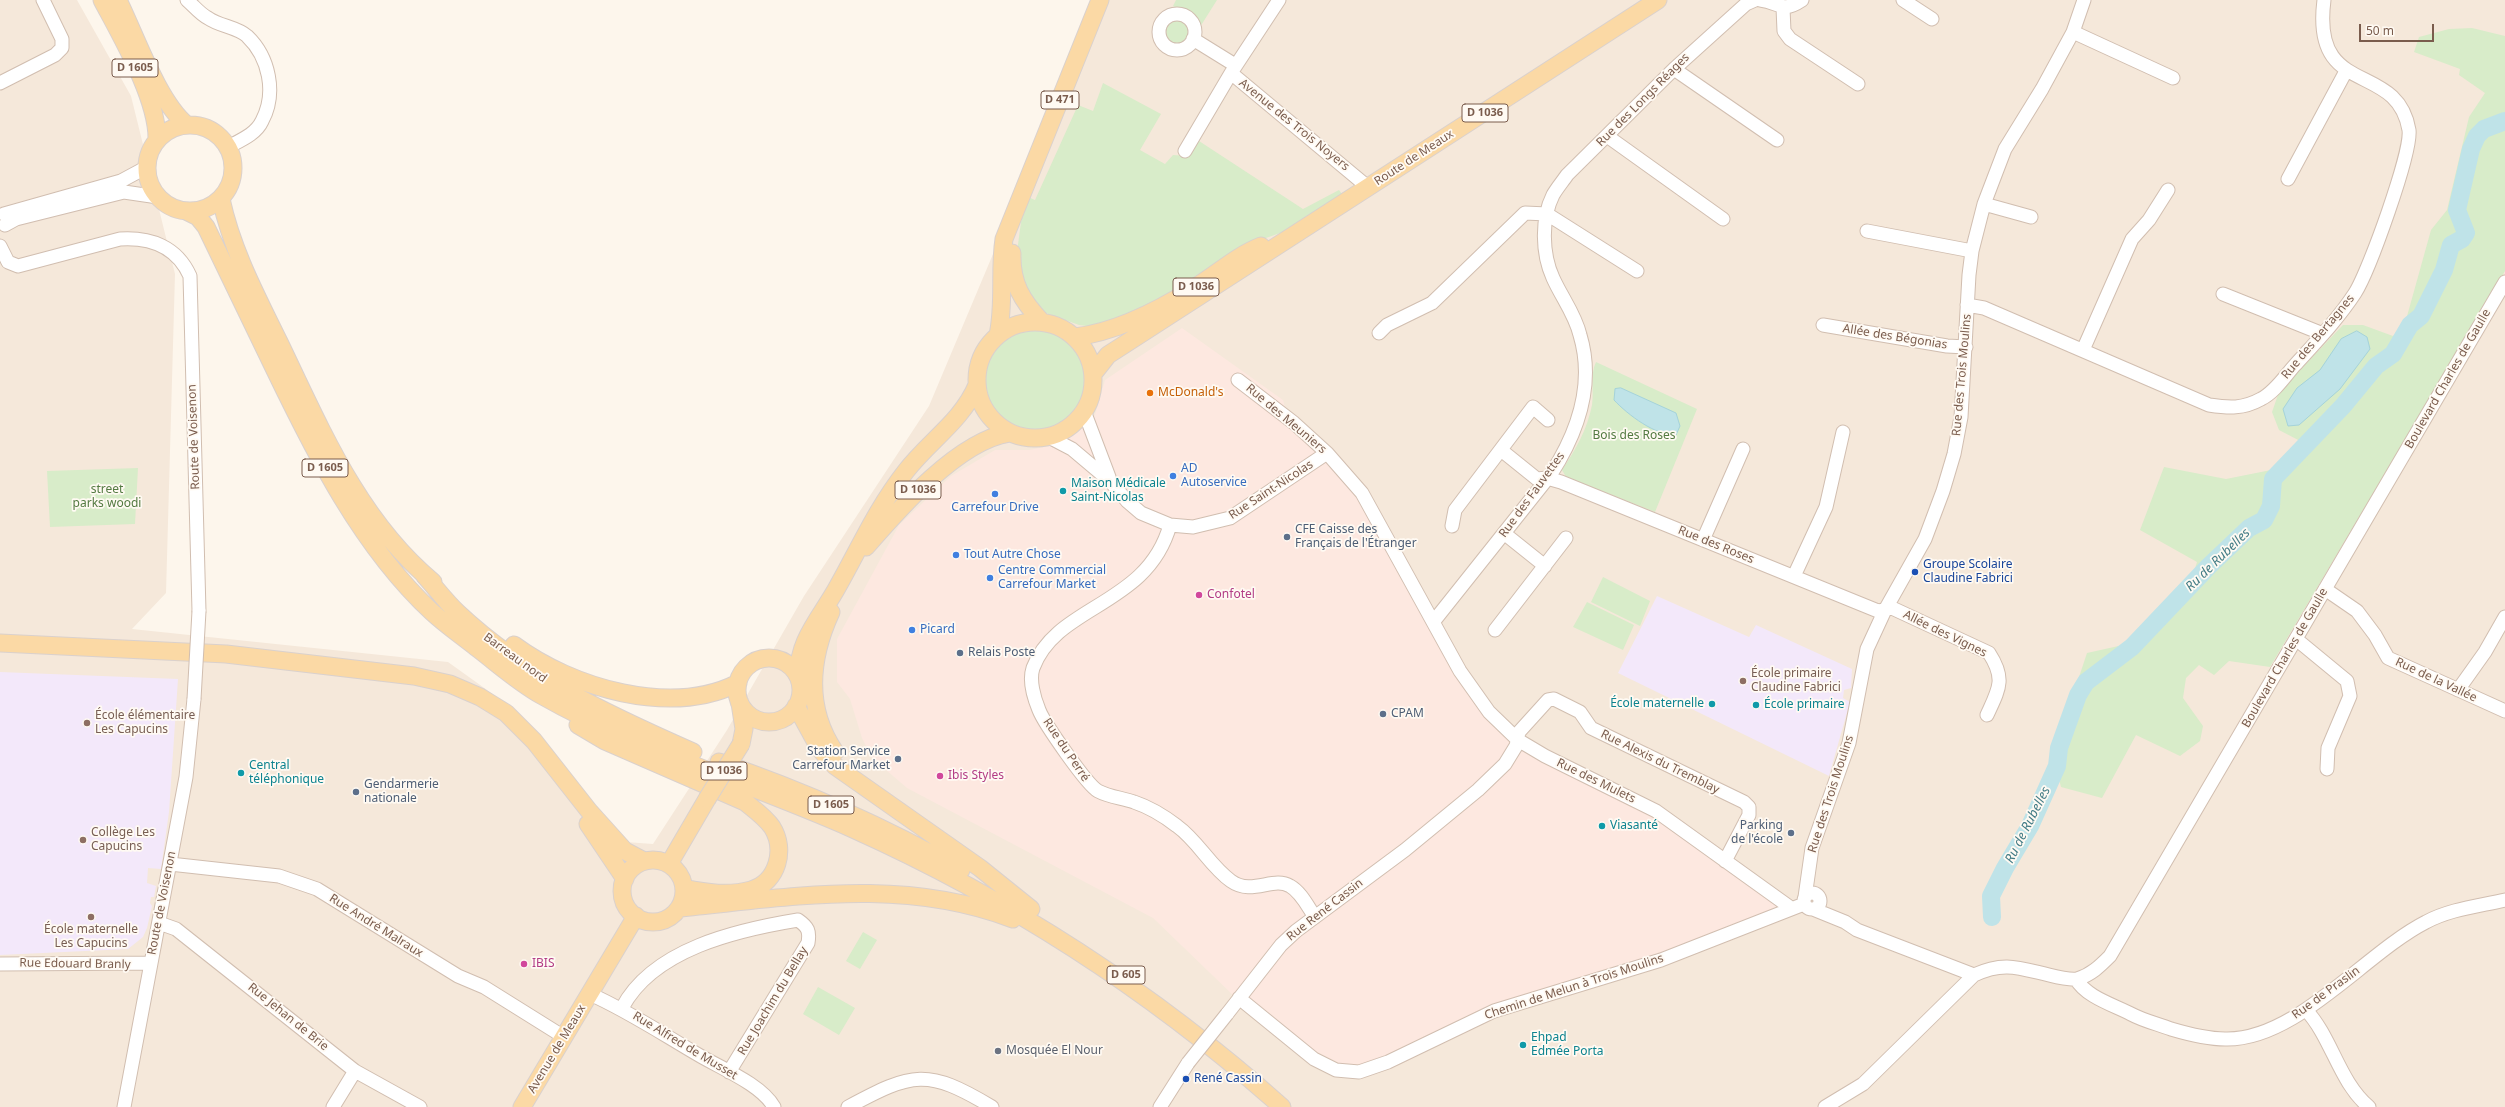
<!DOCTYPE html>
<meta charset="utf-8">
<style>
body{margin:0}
#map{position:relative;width:2505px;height:1107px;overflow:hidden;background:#fdf6ec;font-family:"Noto Sans",sans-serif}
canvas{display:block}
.scale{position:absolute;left:2359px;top:24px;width:75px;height:18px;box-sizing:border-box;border:2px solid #7a5c4d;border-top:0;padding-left:5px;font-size:12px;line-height:14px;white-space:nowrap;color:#7a5c4d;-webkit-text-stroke:3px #fffaf3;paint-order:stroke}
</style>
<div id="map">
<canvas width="2505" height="1107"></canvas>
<div class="scale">50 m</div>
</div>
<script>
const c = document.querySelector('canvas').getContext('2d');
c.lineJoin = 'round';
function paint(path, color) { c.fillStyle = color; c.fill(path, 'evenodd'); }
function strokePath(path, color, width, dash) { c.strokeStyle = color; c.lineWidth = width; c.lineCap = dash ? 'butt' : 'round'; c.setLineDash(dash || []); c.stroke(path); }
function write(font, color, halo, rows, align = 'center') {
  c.font = font + ' "Noto Sans",sans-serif'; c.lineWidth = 3.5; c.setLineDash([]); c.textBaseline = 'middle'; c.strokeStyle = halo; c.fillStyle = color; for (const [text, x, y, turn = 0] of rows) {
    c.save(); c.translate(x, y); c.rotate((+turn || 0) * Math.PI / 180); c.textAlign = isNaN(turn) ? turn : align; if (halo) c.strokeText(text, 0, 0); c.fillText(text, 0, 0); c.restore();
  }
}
paint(new Path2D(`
 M0,0h77l54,96 44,178 -9,319 -34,36 316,33 67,48 111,132 27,2 74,-114 77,-134 125,-190 171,-406h1405v1107h-2505z`), '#f5e8da');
paint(new Path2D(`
 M1182,328l101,72 3,12 101,114 76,139 19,28 35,43 140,73 138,98 -285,102 -124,56 -52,8 -96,-73 -85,-82 -246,-130 -35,-30 -10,-20 -12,-39 -13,-17v-43l62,-114 52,-49 44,-26h34l21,-4 26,-12 19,-19 10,-35z`), '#fde8e0');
paint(new Path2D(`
 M1657,596l92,41 7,-12 96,44 -1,19 -7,2 -1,8 7,4 -21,74 -211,-103z
 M0,672l178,7 -9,133 -8,57 -13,-1 -1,15 9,3 -2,11h-3l-1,6 2,3 -5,22 -4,9 -15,12 -128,6z`), '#f3e8fa');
paint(new Path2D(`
 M1176,0h41l-17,27 -8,-12 -19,-9z
 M1164 31a13 13 0 1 1 26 0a13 13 0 1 1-26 0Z
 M2472,28l33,8v235l-235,396 -41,-6 -15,14 -15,-10 -13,13 -3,20 20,28 -3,15 -20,15 -44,-21 -34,63 -41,-11 -8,-32 34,-102 36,-8 70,-70 4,-13 -57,-32 24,-63 62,12 45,-9 31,-28 -23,-12 -7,-18 7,-20 64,-67h20l30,11 11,-9 27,-97 16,-20 22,-93 16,-24 -26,-18 1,-6 -46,-17 5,-15 30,-8z
 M1103,83l58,31 -21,36 25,14 8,-9 15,1 11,-15 104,68 36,-19 5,7 -61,35 -17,6 -77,45 -67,34 -28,10 -15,-2 -36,-13 -14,-13 -10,-22 -2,-25 4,-30 7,-25 7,3 43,-95 15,6z
 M983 380a52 52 0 1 1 104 0a52 52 0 1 1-104 0Z
 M1596,362l101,47 -42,103 -89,-35 -4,-7c14,-21 25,-40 30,-65 2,-15 -2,-31 4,-43z
 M138,468l-3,56 -85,3 -3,-56z
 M1603,577l47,24 -10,25 -49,-24z
 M1587,602l47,23 -11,25 -50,-23z
 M863,932l14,8 -17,29 -14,-8z
 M818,987l37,21 -16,27 -36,-21z`), '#d8ecc9');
const water = new Path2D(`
 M2357,331l10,6 3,12 -30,40 -41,36 -11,1 -5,-17 14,-21 23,-18 21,-31z
 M1621,388l55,25 4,13 -4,9c-20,1 -48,-20 -62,-35l1,-11z`);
paint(water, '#bfe3e8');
strokePath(water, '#a5d3da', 1);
strokePath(new Path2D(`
 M1992,917l-1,-21 14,-28 25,-42 27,-60 2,-18 19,-53 8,-13 46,-35 76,-80 41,-39 15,-8 7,-14 2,-27 70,-73 33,-40 17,-12 17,-29 11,-9 23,-46 7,-25 11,-6 4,-6 -9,-23 14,-61 6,-13 7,-7 21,-8`), '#bfe3e8', 18);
const minor = new Path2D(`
 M187,0c7,6 13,14 21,18 11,8 29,9 39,18 22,21 30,57 15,85 -6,13 -21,19 -34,26
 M1279,0l-48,73 138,115
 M1760,0c20,2 21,14 42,0
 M1903,0l29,19
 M1783,8l1,23 6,8 68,45
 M1159 32a18 18 0 1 1 36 0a18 18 0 1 1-36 0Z
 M2073,32l100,46
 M1193,39l42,26
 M1674,69l103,71
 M0,83l55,-28 7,-7v-9l-19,-39
 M1607,136l116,83
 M1185,151l46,-78
 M2288,179l58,-108
 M1984,204l47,13
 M4,214l117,-33 26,-14
 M1547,214l90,57
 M5,225l11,-6 108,-27 34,5
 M1867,231l105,20
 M0,246l8,16 10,4 102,-27c31,-2 57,8 70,37l9,335
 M2223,294l100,40
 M1967,305l17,3 225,97c20,3 34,4 52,-6 14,-7 24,-23 34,-34 21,-23 43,-46 60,-72 14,-22 57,-141 54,-163 -12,-71 -98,-30 -85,-130
 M1823,325l124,21 19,1
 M1379,333l8,-8 45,-22 93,-90 22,1
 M2083,350l49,-111 17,-19 19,-30
 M1238,380l56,43 33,30 35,40 98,178 29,41 29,28 27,16 111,55 135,97
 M1084,411l25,66
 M1049,437l23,12 38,32 17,20 14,12 29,12 23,2 37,-9 97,-65
 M1501,450l36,29 10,-1 14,4 317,129 14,-3 97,45c17,26 10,36 -2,62
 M1170,525c-23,82 -113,79 -137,143 -4,12 1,30 6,42 5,13 48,75 59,81 11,6 25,7 36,11 15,5 30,14 43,24 21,15 33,40 54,55 21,15 42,-5 59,5 11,6 18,21 25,31
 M1452,526l3,-16 78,-103 15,13
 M1505,534l40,32
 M1703,540l40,-91
 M1794,576l32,-69 17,-75
 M2325,589l32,22 18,24 13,23 117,53
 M1434,621l117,-147c27,-42 44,-89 29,-139 -5,-21 -18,-37 -27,-57 -11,-24 -12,-59 0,-83 4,-7 10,-14 14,-20l107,-106 72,-65 9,-4
 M1495,630l71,-92
 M2296,639l51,42 3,15 -22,52 -1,21
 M2458,690l27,-38 20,-35
 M170,864l109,12 38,13 141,87 26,11 80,50
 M1804 901a8 8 0 1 1 16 0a8 8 0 1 1-16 0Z
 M1805,897l7,-49 37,-105 18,-94 18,-39 40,-71 18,-48 11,-37 7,-37 8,-142 3,-24 12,-47 21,-55 37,-60 31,-57 11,-32
 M1813,909l32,13 12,8 117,45
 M159,923l17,6 179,142 65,36
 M0,964l151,-1
 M2076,979c10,18 38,26 55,35 13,7 27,10 40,15 17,5 36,10 54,10 71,2 140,-86 201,-117 24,-13 53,-16 79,-22
 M590,994c38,17 71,39 107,60 23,14 64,30 77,53
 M1239,998l75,61 22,11 23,2 29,-10 106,-51 167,-51 143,-56
 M622,1008c31,-59 115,-78 176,-88 10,7 12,11 10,23l-79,129
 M2306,1010c26,28 33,72 63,97
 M1227,1014l54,-69 15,-14 109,-81 73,-60 27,-26 11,-18 3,-14 29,-32 6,-1 26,13 11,16 153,74 5,5v8l-24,46
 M124,1107l62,-330 8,-78
 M333,1107l22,-36
 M848,1107c65,-35 79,-39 144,0
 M1160,1107l28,-44
 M1825,1107l38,-23 111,-109c30,-14 45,-7 75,0 8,2 20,5 28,4 14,-4 23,-13 33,-23l395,-674`);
const major = new Path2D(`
 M102,0c19,36 56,99 55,140
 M118,0c17,34 40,102 69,125
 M147 168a43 43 0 1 1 86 0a43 43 0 1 1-86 0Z
 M221,199c11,51 35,96 58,143 41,85 79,178 154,240
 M186,211l12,6 8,10c23,48 46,96 69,143 41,85 87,177 157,242 14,13 30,24 45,36 21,16 41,34 64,47 98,56 209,88 312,134 156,70 301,164 429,278
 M1012,253c-1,30 10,48 30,69
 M977 380a58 58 0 1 1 116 0a58 58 0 1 1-116 0Z
 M998,335c7,-32 1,-64 6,-96l96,-239
 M1075,337c41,-5 84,-27 119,-49 23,-14 42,-32 67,-42
 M1093,374l15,-19 550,-355
 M866,547c33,-38 92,-106 143,-114
 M424,575c11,12 22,27 34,38 68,64 151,102 235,139
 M831,612c-21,46 -26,96 4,140
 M0,643l226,11 188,22 36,8 30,13 26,16 28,28 55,70 36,40 19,10
 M514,645c58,43 157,72 224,38
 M737 690a32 32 0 1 1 64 0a32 32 0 1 1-64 0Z
 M799,678c-3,-37 23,-62 39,-92 23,-41 39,-78 68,-115 23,-30 56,-50 71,-86
 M740,703l4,26 -3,15
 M796,706l23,42 16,18 145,102 51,41
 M578,725l27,16 140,61c10,8 20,15 27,25 14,22 6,55 -21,63 -22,6 -44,3 -67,-2
 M719,762c85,29 164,64 242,108
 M588,824l37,55
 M622 891a31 31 0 1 1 62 0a31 31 0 1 1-62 0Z
 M669,864l38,-65
 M679,908c115,-11 223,-31 334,11
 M522,1107l114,-191`);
strokePath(minor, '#d1beb0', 15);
strokePath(major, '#dad1cd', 19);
strokePath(minor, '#fff', 13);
strokePath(major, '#fbd9a5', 17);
const minorBridge = new Path2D(`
 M194,699l5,-88
 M1188,1063l39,-49`);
const majorBridge = new Path2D(`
 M707,799l34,-55`);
strokePath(minorBridge, '#d1beb0', 15, []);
strokePath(majorBridge, '#dad1cd', 19, []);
strokePath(minorBridge, '#fff', 13);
strokePath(majorBridge, '#fbd9a5', 17);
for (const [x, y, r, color] of [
 [1150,393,4,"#e8710a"],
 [1173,476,4,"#3f7fe0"],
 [1063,491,4,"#0f9aa8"],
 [995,494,4,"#3f7fe0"],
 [1287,537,4,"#5c6f8a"],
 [956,555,4,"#3f7fe0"],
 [1915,572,4,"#1a4fb4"],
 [990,578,4,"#3f7fe0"],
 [1199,595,4,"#d1479c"],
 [912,630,4,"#3f7fe0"],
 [960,653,4,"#5c6f8a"],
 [1743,681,4,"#8d6e63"],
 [1712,704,4,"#0f9aa8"],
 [1756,705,4,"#0f9aa8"],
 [1383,714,4,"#5c6f8a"],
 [87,723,4,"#8d6e63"],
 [898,759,4,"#5c6f8a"],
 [241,773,4,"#0f9aa8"],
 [940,776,4,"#d1479c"],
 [356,792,4,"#5c6f8a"],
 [1602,826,4,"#0f9aa8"],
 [1791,833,4,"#5c6f8a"],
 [83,840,4,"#8d6e63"],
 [91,917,4,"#8d6e63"],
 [524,964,4,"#d1479c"],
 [1523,1045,4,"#0f9aa8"],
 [998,1051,4,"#6b7280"],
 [1186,1079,4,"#1a4fb4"]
]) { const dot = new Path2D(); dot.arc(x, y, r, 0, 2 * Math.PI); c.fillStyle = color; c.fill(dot); strokePath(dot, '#fffaf3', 1.5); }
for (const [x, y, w] of [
 [135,68,46],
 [1060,100,38],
 [1485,113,46],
 [1196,287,46],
 [325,468,46],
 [918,490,46],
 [724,771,46],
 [831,805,46],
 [1126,975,38]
]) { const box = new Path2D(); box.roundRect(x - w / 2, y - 9, w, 18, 3); c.fillStyle = '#fffaf3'; c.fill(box); strokePath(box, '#7a5c4d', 1); }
write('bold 11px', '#7a5c4d', null, [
 ["D 1605",135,68],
 ["D 471",1060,100],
 ["D 1036",1485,113],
 ["D 1036",1196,287],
 ["D 1605",325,468],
 ["D 1036",918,490],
 ["D 1036",724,771],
 ["D 1605",831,805],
 ["D 605",1126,975]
]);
write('12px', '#7a5c4d', '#fffaf3', [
 ["Rue des Longs Réages",1643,100,-45],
 ["Avenue des Trois Noyers",1294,125,39],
 ["Route de Meaux",1414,158,-33],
 ["Allée des Bégonias",1895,337,9],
 ["Rue des Bertagnes",2318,337,-50],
 ["Rue des Trois Moulins",1962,375,-85],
 ["Boulevard Charles de Gaulle",2448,379,-60],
 ["Rue des Meuniers",1286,419,40],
 ["Route de Voisenon",194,437,-92],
 ["Rue Saint-Nicolas",1271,490,-33],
 ["Rue des Fauvettes",1532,495,-54],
 ["Rue des Roses",1716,545,22],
 ["Allée des Vignes",1945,634,26],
 ["Barreau nord",515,658,36],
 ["Boulevard Charles de Gaulle",2285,658,-60],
 ["Rue de la Vallée",2436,680,25],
 ["Rue du Perré",1066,750,56],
 ["Rue Alexis du Tremblay",1660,762,26],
 ["Rue des Mulets",1596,781,26],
 ["Rue des Trois Moulins",1831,794,-72],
 ["Route de Voisenon",162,903,-79],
 ["Rue René Cassin",1325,910,-38],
 ["Rue André Malraux",376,926,32],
 ["Rue Edouard Branly",75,964,1],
 ["Chemin de Melun à Trois Moulins",1574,987,-18],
 ["Rue de Praslin",2326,993,-36],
 ["Rue Joachim du Bellay",773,1001,-59],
 ["Rue Jehan de Brie",288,1017,39],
 ["Rue Alfred de Musset",685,1046,31],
 ["Avenue de Meaux",557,1049,-59]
]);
write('12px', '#c56008', '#fffaf3', [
 ["McDonald's",1158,393]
], 'left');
write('12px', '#537a41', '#fffaf3', [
 ["Bois des Roses",1634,436],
 ["street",107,490],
 ["parks woodi",107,504]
]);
write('12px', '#366cbe', '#fffaf3', [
 ["AD",1181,469],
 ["Autoservice",1181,483],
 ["Carrefour Drive",995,508,"center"],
 ["Tout Autre Chose",964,555],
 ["Centre Commercial",998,571],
 ["Carrefour Market",998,585],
 ["Picard",920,630]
], 'left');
write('12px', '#0d838f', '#fffaf3', [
 ["Maison Médicale",1071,484],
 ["Saint-Nicolas",1071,498],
 ["École maternelle",1704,704,"right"],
 ["École primaire",1764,705],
 ["Central",249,766],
 ["téléphonique",249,780],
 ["Viasanté",1610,826],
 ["Ehpad",1531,1038],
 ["Edmée Porta",1531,1052]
], 'left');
write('12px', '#4e5e75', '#fffaf3', [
 ["CFE Caisse des",1295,530],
 ["Français de l'Étranger",1295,544],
 ["Relais Poste",968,653],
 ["CPAM",1391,714],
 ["Station Service",890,752,"right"],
 ["Carrefour Market",890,766,"right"],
 ["Gendarmerie",364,785],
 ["nationale",364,799],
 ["Parking",1783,826,"right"],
 ["de l'école",1783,840,"right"]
], 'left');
write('12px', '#164399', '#fffaf3', [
 ["Groupe Scolaire",1923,565],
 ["Claudine Fabrici",1923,579],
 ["René Cassin",1194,1079]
], 'left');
write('12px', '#b23c85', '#fffaf3', [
 ["Confotel",1207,595],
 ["Ibis Styles",948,776],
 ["IBIS",532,964]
], 'left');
write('12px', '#785e54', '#fffaf3', [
 ["École primaire",1751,674],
 ["Claudine Fabrici",1751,688],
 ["École élémentaire",95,716],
 ["Les Capucins",95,730],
 ["Collège Les",91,833],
 ["Capucins",91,847],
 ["École maternelle",91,930,"center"],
 ["Les Capucins",91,944,"center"]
], 'left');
write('12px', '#5b616d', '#fffaf3', [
 ["Mosquée El Nour",1006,1051]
], 'left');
write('italic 13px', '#437c86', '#fffaf3', [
 ["Ru de Rubelles",2218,560,-44],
 ["Ru de Rubelles",2028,825,-63]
]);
</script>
